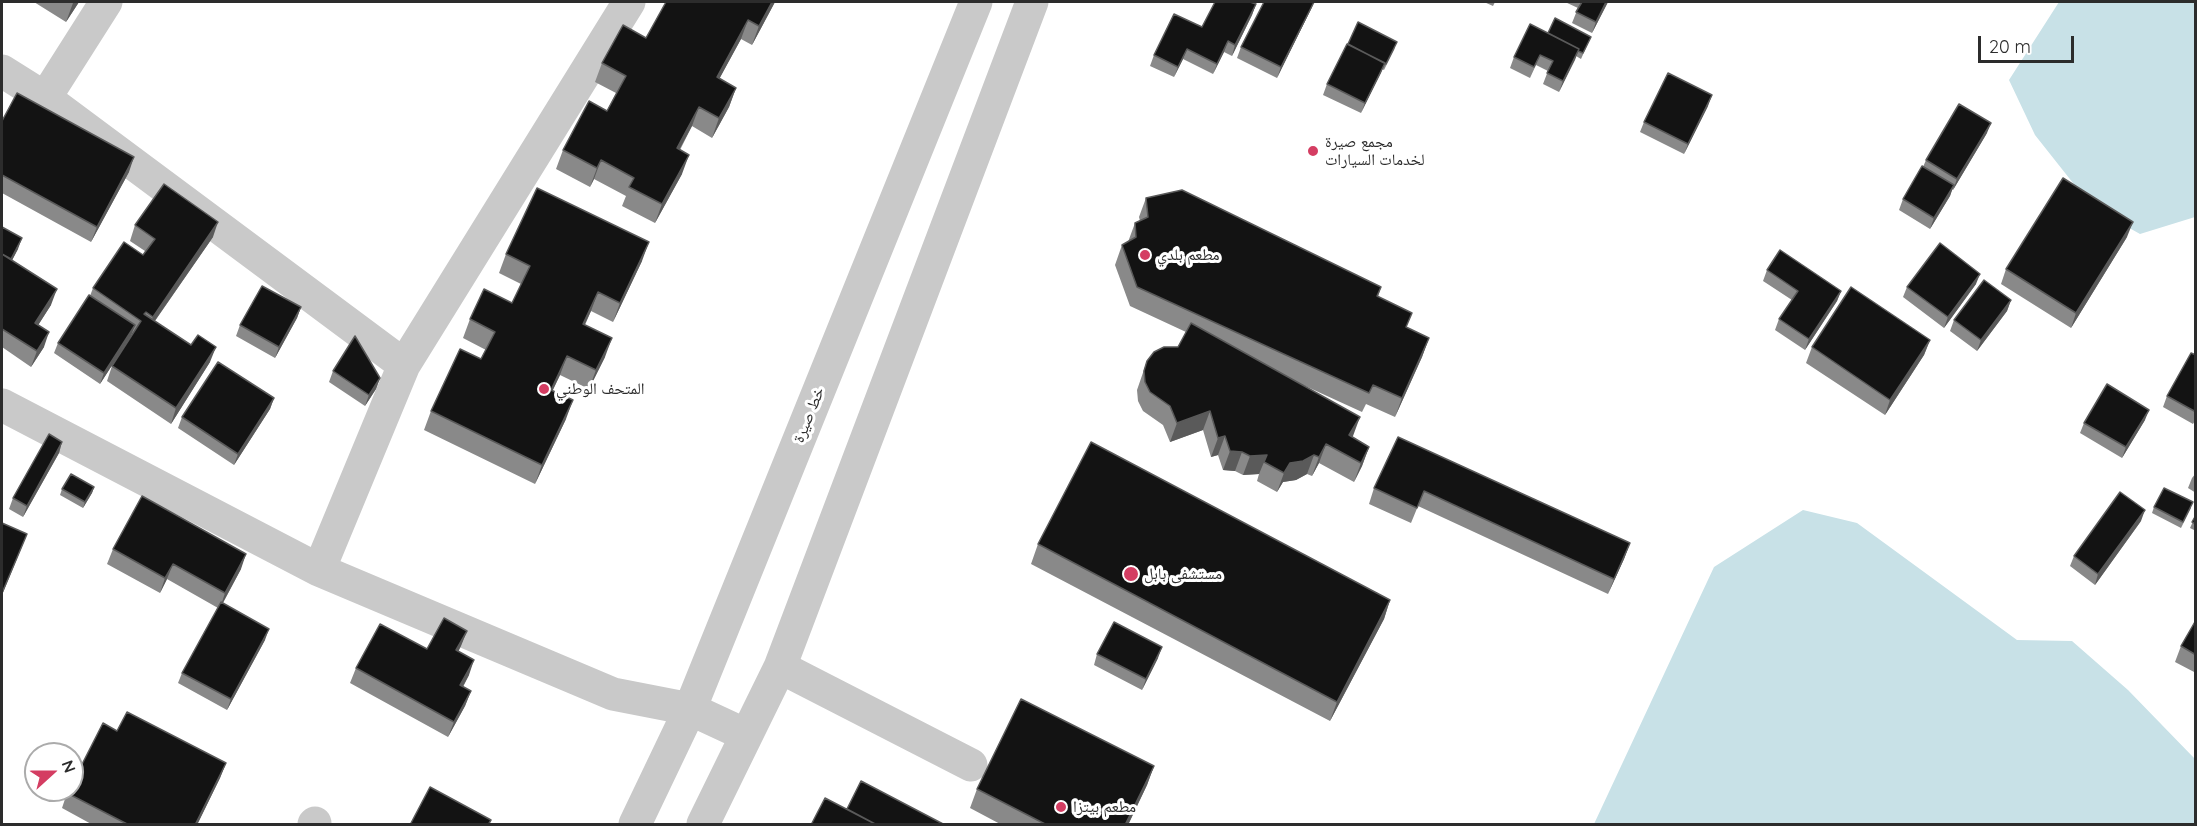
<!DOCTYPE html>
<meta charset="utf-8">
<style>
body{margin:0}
#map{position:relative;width:2197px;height:826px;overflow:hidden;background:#fff;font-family:Quicksand,sans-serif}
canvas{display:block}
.frame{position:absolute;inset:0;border:3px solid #2c2c2c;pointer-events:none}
.north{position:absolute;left:24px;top:742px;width:60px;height:60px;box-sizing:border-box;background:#fff;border:2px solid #ababab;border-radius:50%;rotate:69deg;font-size:16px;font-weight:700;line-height:24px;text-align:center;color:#2c2c2c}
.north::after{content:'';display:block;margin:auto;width:21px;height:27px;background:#d43d62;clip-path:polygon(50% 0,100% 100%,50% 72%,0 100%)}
.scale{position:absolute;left:1978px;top:36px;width:96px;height:27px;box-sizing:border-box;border:3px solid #2c2c2c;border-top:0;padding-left:8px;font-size:18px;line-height:21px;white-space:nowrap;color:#2c2c2c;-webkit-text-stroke:4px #fff;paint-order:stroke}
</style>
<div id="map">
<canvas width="2197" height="826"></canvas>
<div class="frame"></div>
<div class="north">N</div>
<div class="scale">20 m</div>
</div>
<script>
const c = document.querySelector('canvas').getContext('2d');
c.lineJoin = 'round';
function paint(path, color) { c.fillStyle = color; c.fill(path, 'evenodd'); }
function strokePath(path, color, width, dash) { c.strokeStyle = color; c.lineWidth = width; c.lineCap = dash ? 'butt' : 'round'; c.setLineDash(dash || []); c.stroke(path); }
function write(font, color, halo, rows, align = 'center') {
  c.font = font + ' Quicksand,"Noto Naskh Arabic",sans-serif'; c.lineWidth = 6; c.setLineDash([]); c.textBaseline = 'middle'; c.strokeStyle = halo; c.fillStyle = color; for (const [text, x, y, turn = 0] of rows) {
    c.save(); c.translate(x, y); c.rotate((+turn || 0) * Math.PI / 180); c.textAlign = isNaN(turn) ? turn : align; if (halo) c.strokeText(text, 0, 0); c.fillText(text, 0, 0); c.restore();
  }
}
paint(new Path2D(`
 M2059,2h136v215l-55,17 -48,-27 -57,-72 -26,-55z
 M1803,510l54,13 160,117 55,1 56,49 67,69v65h-601l120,-257z`), '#c8e1e7');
strokePath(new Path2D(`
 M2,71l43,27 359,267 -85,205
 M45,98l61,-96
 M404,365l225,-363
 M2,405l317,165 294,124 77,15 56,26
 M780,667l191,98
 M314,824l1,-1
 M635,824l55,-115 286,-707
 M703,824l77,-157 252,-665`), '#c9c9c9', 33);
paint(new Path2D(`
 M34,2h45l-13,20z
 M664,2h111l-23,43 -11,-6 -22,40 17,9 -7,19 -17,31 -20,-12 -12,24 2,24 -27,49 -33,-17 4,-10 -32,-17 -4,8 -34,-18 7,-19 44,-39 9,-18 -21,-11 7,-19 44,-25 20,-36z
 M1484,2h11l-2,4z
 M1565,2h43l-16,31 -20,-10 6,-15z
 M1256,4l-4,11 -20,41 -8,-4 -11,22 -30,-15 -9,18 -24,-11 4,-11 48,-28z
 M1312,7l-35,71 -40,-20 4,-11z
 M1548,33l43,4 -10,22 -5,-3 -17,36 -16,-8 5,-13 -12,-6 -6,13 -20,-10 4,-11z
 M1395,48l-11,22 -2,-1 -21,44 -38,-18 4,-11z
 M1708,106l-24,48 -44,-22 4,-10z
 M2,121l127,51 -38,70 -89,-49z
 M1987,133l-34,57 -1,-1 -2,7 -20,33 -31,-19 4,-11 20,-32 3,-7z
 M1146,198l235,89 -3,10 29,31 22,10 -7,19 -27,60 -29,-13 -4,8 -59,-27 49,52 17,10 -7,19 -8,16 -35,-19 -7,13 -5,-2 -11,6 -13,2 -6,10 -20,-11 2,-7 -16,1 -8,-4 -12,-1 -5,-15 -7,2 -8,-27 -33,12 -7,-17 -20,-14 -5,-10 -1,-11 10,-29 31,-14 8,-15 -56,-26 -15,-41 7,-20 6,-3 7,-19 5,-2 -1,-4z
 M135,225l78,12 -58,84 55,41 -39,62 -64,-43 5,-15 20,-31v-1l-32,50 -46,-31 4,-10 32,-47 3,-8 50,-33 2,-4 -15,-10z
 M2,227l16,22 -6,11 39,45 -13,20 6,22 -13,20 -29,-20z
 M2127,237l-56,91 -70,-44 5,-15z
 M506,254l136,7 -29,61 -22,-11 -6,14 20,32 -16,32 -29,-14 -8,16 14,28 -31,65 -111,-54 7,-19 50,-52 5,-9 -23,-12 7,-19 42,-16 9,-19 -22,-11z
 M1767,270l74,21 -4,10 -32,49 -30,-20 4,-11 13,-19 -29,-19z
 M1976,284l-32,44 -41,-31 4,-10z
 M2011,300l-4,11 -30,40 -27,-20 4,-11z
 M301,307l-4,11 -22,40 -39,-22 4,-11z
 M1930,340l-6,15 -39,60 -79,-52 6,-16z
 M2196,355v64l-3,5 -30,-17 4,-11z
 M333,371l47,7 -4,11 -11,17 -36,-24z
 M274,398l-4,11 -36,56 -56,-37 4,-11z
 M2145,420l-23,38 -42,-25 4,-10z
 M1398,437l232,106 -6,16 -16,35 -190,-88 -7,17 -42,-19 5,-16z
 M62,442l-3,11 -36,64 -14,-8 4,-11z
 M2196,473v20l-8,-5 4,-10z
 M94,487l-2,6 -9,15 -23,-13 2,-6z
 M2154,507l37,1 -10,20 -29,-15z
 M2196,515v16l-6,-3z
 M2141,521l-46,64 -25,-19 4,-10z
 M1038,544l352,56 -6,19 -54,102 -299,-157z
 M113,549l128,20 -18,34 42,37 -38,70 -49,-27 4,-10 36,-65 -51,-29 -7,14 -53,-29z
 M2196,620v53l-21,-11 6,-16z
 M467,631l-9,21 11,23 -6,12 8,4 -6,15 -17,31 -98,-54 6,-15 71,-19z
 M1097,654l61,4 -16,32 -48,-25z
 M117,731l109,32 -6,15 -23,47h-104l-31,-17 5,-15z
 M1154,766l-7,19 -19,40h-126l-32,-17 7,-19z`), '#898989');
paint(new Path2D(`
 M74,2h5l-13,20 7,-19z
 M772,2h3l-23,43 7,-19z
 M1314,2l-2,5 -35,71 4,-11z
 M1606,2h2l-16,31 4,-11z
 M1256,4l-4,11 -20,41 3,-11z
 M748,20l-7,19 -31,57 7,-19z
 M1228,41l-4,11 -11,22 4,-10z
 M1187,49l-4,10 -9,18 4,-10z
 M1579,49l-4,11 -16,32 4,-11z
 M1385,63l-4,10 -20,40 4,-10z
 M736,88l-7,19 -17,31 7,-20z
 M1712,95l-4,11 -24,48 4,-10z
 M699,107l-7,19 -22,41 7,-19z
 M1991,123l-4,10 -34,57 4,-11z
 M689,155l-7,19 -27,49 7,-19z
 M134,157l-5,15 -38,70 6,-15z
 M601,160l-7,19 -4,8 7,-19z
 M1954,185l-4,11 -20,33 4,-11z
 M218,222l-5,15 -66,95 6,-15z
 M2133,222l-6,15 -56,91 5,-15z
 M22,238l-4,11 -11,21 4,-11z
 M649,242l-7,19 -29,61 7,-19z
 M1980,274l-4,10 -32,44 4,-11z
 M57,289l-6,16 -21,33 5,-15z
 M1841,291l-4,10 -32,49 4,-11z
 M598,292l-7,19 -15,32 7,-19z
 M2011,300l-4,11 -30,40 4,-11z
 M301,307l-4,11 -22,40 4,-11z
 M135,325l-4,11 -31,48 4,-11z
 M49,332l-5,15 -13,20 6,-16z
 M612,338l-7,19 -16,32 7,-19z
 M1429,338l-7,19 -27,60 7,-19z
 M1930,340l-6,15 -39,60 5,-15z
 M216,347l-6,15 -39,62 5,-16z
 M567,356l-7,19 -16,34 7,-19z
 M380,378l-4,11 -11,17 4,-11z
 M274,398l-4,11 -36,56 4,-11z
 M573,400l-7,19 -31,65 7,-19z
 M2149,410l-4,10 -23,38 4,-11z
 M1210,411l-7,19 -33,12 7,-19z
 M1360,417l-7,19 -11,18 7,-19z
 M1225,436l-7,19 -7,2 7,-19z
 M62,442l-3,11 -36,64 4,-11z
 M1326,444l-7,19 -7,13 7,-19z
 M1369,447l-7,19 -8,16 7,-19z
 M1230,451l12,1 -7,19 -12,-1z
 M1267,455l-8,19 -16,1 7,-19z
 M1314,455l-7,19 -11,6 -13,2 -6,10 7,-19 6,-10z
 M94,487l-2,6 -9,15 2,-6z
 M2145,510l-4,11 -46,64 3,-11z
 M27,534l-6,15 -19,46v-2z
 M1630,543l-6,16 -16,35 6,-15z
 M246,554l-5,15 -21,39 5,-15z
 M173,564l-6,15 -7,14 5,-15z
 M1390,600l-6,19 -54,102 7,-19z
 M269,629l-4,11 -38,70 4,-11z
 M467,631l-6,15 -10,20 5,-16z
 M1162,647l-4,11 -16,32 4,-11z
 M474,660l-5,15 -14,26 5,-16z
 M471,691l-6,15 -17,31 6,-15z
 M226,763l-6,15 -23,47h-2z
 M1154,766l-7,19 -19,40h-3z`), '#5a5a5a');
const building = new Path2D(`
 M666,2h106l-13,24 -11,-6 -31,57 19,11 -17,30 -20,-11 -22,41 12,7 -27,49 -33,-17 5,-9 -33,-18 -4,8 -34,-18 26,-49 18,10 19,-35 -24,-13 21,-38 23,13z
 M1215,2h35l6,2 -21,41 -7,-4 -11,23 -30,-15 -9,18 -24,-12 20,-41 28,13z
 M1264,2h50l-33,65 -40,-20z
 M1582,2h24l-10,20 -20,-10z
 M1555,18l36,19 -8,16 -5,-2 1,-2 -31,-16z
 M1358,22l39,20 -11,22 -38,-20z
 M1530,24l49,25 -16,32 -16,-8 6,-12 -13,-6 -6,12 -20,-10z
 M1347,44l38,19 -20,40 -38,-19z
 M1668,73l44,22 -24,49 -44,-22z
 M17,93l117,64 -37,70 -95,-52v-54z
 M1959,104l32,19 -34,56 -31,-19z
 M1922,166l32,19 -20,33 -31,-19z
 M2063,178l70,44 -57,91 -70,-44z
 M164,184l54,38 -65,95 -7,-5 -2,2 47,31 7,-10 18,12 -40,61 -64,-42 29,-45 -48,-33 31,-46 19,13 12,-16 -20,-14z
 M537,188l112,54 -29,61 -22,-11 -15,32 29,14 -16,32 -29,-14 -16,34 22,10 -31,65 -111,-54 29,-62 21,10 14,-27 -25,-13 14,-30 28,14 18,-37 -24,-12z
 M1182,190l199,97 -4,9 35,17 -6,14 23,11 -27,60 -29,-13 -4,8 -232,-106 -15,-42 14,-8 -1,-14 13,-6 -2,-19z
 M2,227l20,11 -11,21 -9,-5z
 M1940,243l40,31 -32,43 -41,-30z
 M1780,250l61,41 -32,48 -30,-20 19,-28 -31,-21z
 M2,254l55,35 -22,34 14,9 -12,19 -35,-22z
 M1984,280l27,20 -30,40 -27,-20z
 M262,286l39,21 -22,40 -39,-22z
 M1851,287l79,53 -40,60 -78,-53z
 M89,295l46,30 -31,48 -46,-30z
 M1191,323l169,94 -11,18 20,12 -8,16 -35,-19 -7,13 -5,-2 -11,6 -13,2 -6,10 -20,-11 3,-7 -17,1 -8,-4 -12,-1 -5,-15 -7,2 -8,-27 -33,12 -7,-17 -20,-14 -5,-10 -1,-11 3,-10 7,-9 10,-5h14z
 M355,336l25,42 -11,17 -36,-24z
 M2191,353l5,2v57l-29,-16z
 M218,362l56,36 -36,56 -56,-37z
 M2107,384l42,26 -23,37 -42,-24z
 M49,434l13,8 -35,64 -14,-8z
 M1398,437l232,106 -16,36 -190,-88 -7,17 -43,-20z
 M1091,442l299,158 -53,102 -299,-158z
 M71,474l23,13 -9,15 -23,-13z
 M2164,488l29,14 -10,20 -29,-15z
 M2120,492l25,18 -47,64 -24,-18z
 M142,496l104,58 -21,39 -52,-29 -8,14 -52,-29z
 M2196,515v9l-4,-2z
 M2,523l25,11 -25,59z
 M221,602l48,27 -38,70 -49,-26z
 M444,618l23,13 -11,19 18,10 -14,25 11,6 -17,31 -98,-54 24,-44 47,25z
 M2196,620v35l-15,-9z
 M1114,622l48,25 -16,32 -49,-25z
 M1021,699l133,67 -29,59h-78l-70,-36z
 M127,712l99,51 -31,62h-66l-62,-32 2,-3h3v-6l31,-61 14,8z
 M861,781l84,44h-68l-30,-16z
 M430,787l61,33 -3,5h-78z
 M825,798l52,27h-66z`);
paint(building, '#131313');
strokePath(building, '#5a5a5a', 1.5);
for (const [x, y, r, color] of [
 [1313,151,6,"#d43d62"],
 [1145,255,6,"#d43d62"],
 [544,389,6,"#d43d62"],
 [1131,574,8,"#d43d62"],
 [1061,807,6,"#d43d62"]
]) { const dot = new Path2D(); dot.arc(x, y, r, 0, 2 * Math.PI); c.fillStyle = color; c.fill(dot); strokePath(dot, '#fff', 2); }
write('16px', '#2c2c2c', '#fff', [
 ["مجمع صيرة",1325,142],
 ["لخدمات السيارات",1325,160],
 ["مطعم بلدي",1157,255],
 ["المتحف الوطني",556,389],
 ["مستشفى بابل",1144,574],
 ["مطعم بيتزا",1073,807]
], 'left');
write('16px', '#2c2c2c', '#fff', [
 ["خط صيرة",809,415,-68]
]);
</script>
